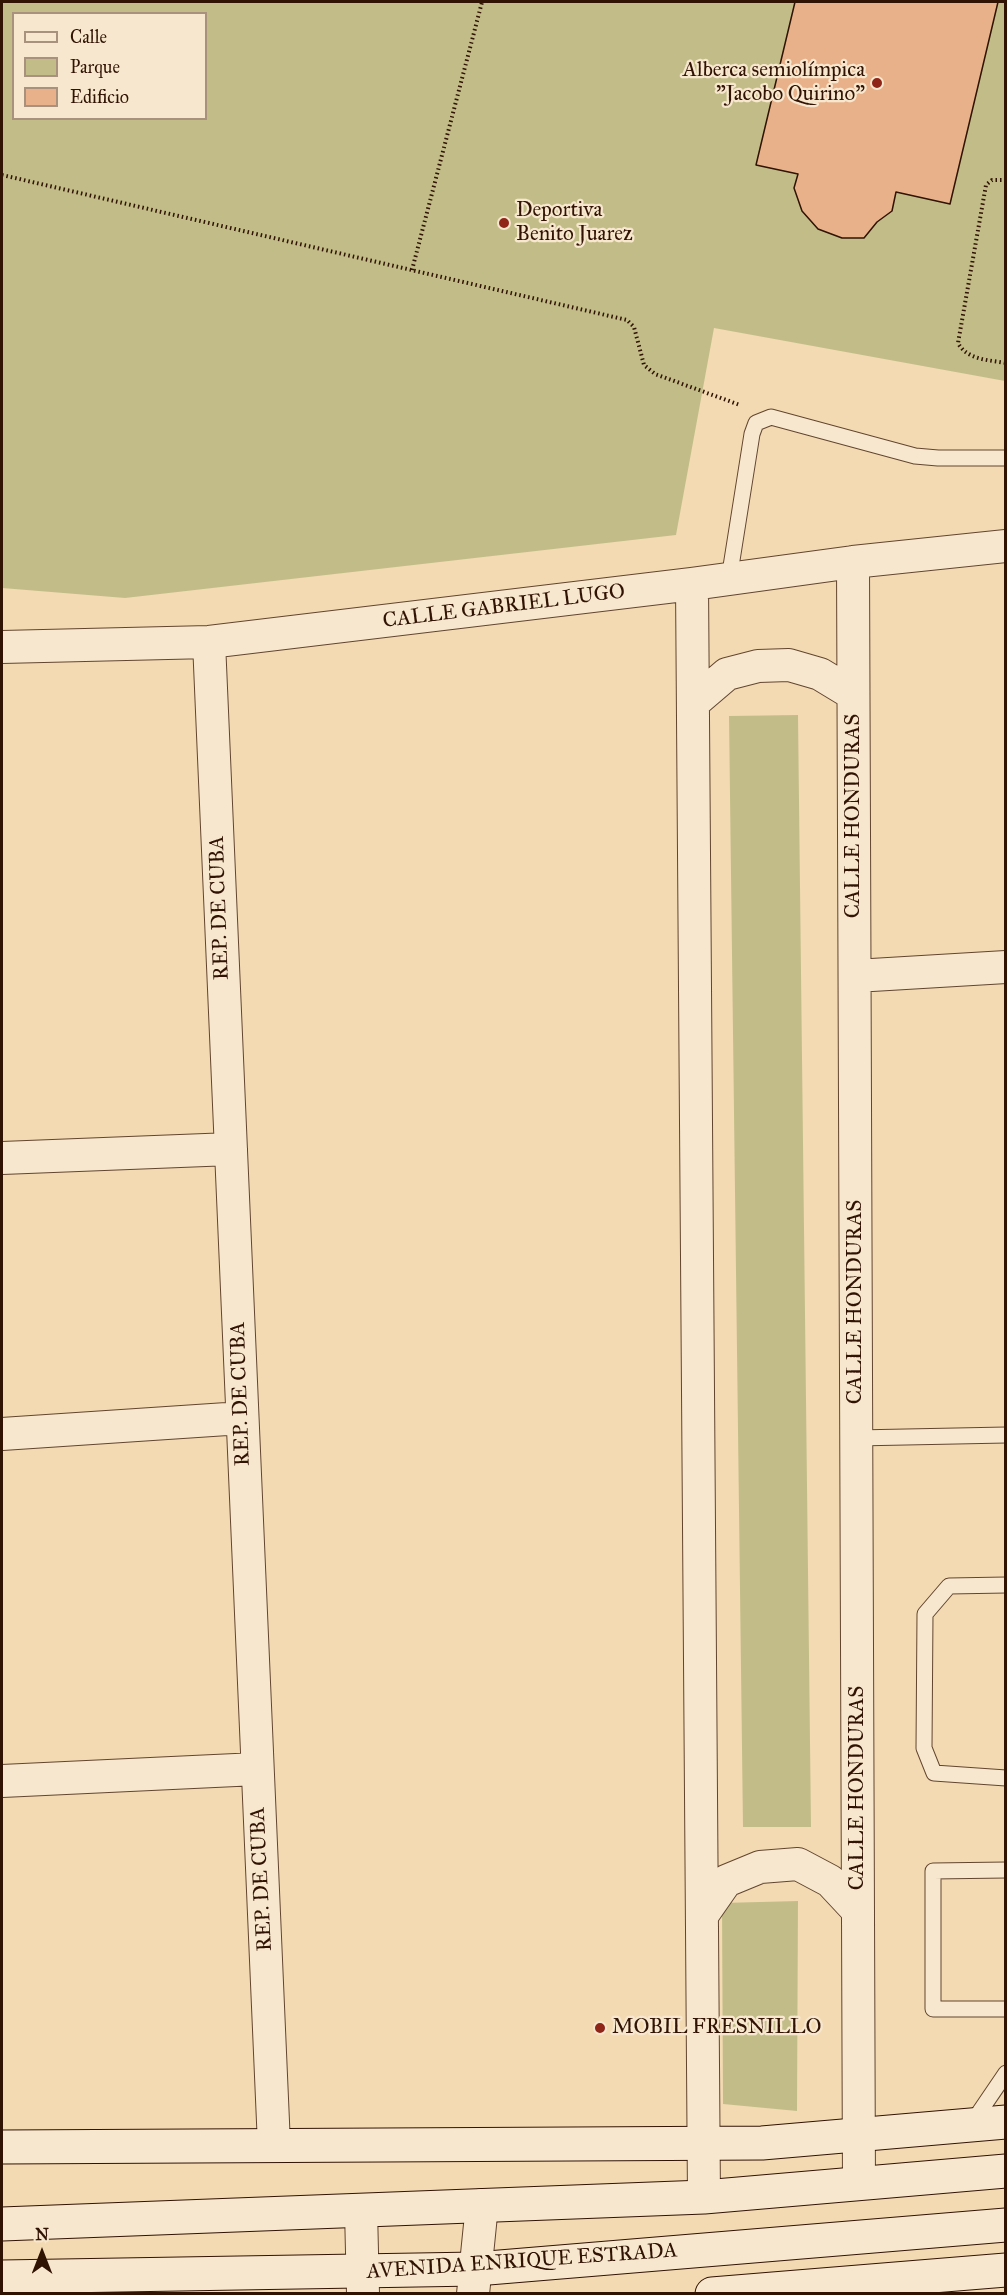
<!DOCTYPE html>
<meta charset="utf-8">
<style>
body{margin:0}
#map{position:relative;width:1007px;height:2295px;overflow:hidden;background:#f3dab3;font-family:"IM FELL Great Primer",serif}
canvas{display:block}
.frame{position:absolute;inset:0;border:3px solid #311303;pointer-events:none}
.legend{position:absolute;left:12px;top:12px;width:195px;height:108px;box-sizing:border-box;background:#f7e7ce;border:2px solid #a8927d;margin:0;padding:8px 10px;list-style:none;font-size:18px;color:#311303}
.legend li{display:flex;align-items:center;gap:12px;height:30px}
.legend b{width:30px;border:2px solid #a8927d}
.north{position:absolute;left:12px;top:2223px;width:60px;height:60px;-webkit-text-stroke:4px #f7e7ce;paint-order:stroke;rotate:0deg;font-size:16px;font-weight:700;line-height:24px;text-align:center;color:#311303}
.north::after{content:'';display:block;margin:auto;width:21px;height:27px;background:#311303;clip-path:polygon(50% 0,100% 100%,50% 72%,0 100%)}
</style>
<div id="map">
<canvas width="1007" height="2295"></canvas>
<div class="frame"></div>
<ul class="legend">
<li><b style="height:8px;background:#f7e7ce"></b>Calle</li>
<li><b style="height:16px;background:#c2bd88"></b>Parque</li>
<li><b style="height:16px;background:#e8b18a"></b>Edificio</li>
</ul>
<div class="north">N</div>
</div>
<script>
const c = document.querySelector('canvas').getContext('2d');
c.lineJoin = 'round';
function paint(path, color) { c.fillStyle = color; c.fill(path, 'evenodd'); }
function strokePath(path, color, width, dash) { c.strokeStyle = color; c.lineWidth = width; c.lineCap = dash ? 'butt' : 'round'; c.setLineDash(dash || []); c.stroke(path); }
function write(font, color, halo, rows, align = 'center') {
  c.font = font + ' "IM FELL Great Primer",serif'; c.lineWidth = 4.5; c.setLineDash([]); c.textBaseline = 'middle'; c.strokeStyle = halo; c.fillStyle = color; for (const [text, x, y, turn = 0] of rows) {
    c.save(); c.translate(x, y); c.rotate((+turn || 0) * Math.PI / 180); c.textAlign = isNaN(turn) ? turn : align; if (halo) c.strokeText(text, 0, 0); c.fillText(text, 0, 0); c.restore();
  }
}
paint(new Path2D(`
 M2,2h1003v379l-291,-53 -38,207 -551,63 -123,-10zM14,14h192v104h-192z
 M798,715l13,1112h-68l-14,-1111z
 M798,1901l-1,210 -74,-7 -1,-201z`), '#c2bd88');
const building = new Path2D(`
 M795,2h203l-48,202 -54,-12 -4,19 -15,11 -13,16h-22l-24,-9 -16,-18 -8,-23 4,-14 -42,-9z`);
paint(building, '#e8b18a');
strokePath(building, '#311303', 1.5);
const lane = new Path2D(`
 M729,579l23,-145 4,-11 15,-6 144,39 23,2h68
 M856,1438l150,-3
 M1006,1585l-57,1 -24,28 -1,134 10,25 72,5
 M1006,1870l-73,1v138h73
 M972,2123l34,-50`);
const street = new Path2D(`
 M853,562l6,1621
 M692,584l12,1613
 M209,642l65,1503
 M2,647l207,-5 483,-58 161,-22 153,-16
 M693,703l34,-29 31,-8 31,-1 31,9 33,20
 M855,976l151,-9
 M2,1158l229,-9
 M2,1434l240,-16
 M2,1781l255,-12
 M703,1914l23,-33 34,-14 38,-3 32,17 28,30
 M361,2210l2,84
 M473,2294l9,-89`);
const secondary = new Path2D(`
 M2,2147l760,-4 244,-21
 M2,2224l702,-27 302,-26
 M2,2277l474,-8 530,-44
 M712,2294l294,-24`);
strokePath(lane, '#62452f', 17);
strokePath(street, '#62452f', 34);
strokePath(secondary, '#311303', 35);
strokePath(new Path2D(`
 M2,175l625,145 7,7 10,38 11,9 85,31
 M1006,180h-14l-6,5 -28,158c9,17 31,17 48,20
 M412,270l70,-268`), '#311303', 4, [1.5, 3]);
strokePath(lane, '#f7e7ce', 15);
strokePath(street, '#f7e7ce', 32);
strokePath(secondary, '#f7e7ce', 33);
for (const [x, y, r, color] of [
 [877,83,6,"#8f2418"],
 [504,223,6,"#8f2418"],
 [600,2028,6,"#8f2418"]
]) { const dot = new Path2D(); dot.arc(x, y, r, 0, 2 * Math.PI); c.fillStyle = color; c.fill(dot); strokePath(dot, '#f7e7ce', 2); }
write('21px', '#311303', '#f7e7ce', [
 ["Alberca semiolímpica",865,71,"right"],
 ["\"Jacobo Quirino\"",865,95,"right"],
 ["Deportiva",516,211],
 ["Benito Juarez",516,235],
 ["MOBIL FRESNILLO",612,2028]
], 'left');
write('21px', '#311303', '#f7e7ce', [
 ["CALLE GABRIEL LUGO",504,607,-7],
 ["CALLE HONDURAS",854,816,-90],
 ["REP. DE CUBA",220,908,-92],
 ["CALLE HONDURAS",856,1302,-90],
 ["REP. DE CUBA",241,1394,-92],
 ["CALLE HONDURAS",858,1788,-90],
 ["REP. DE CUBA",262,1879,-93],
 ["AVENIDA ENRIQUE ESTRADA",522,2262,-4]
]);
</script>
